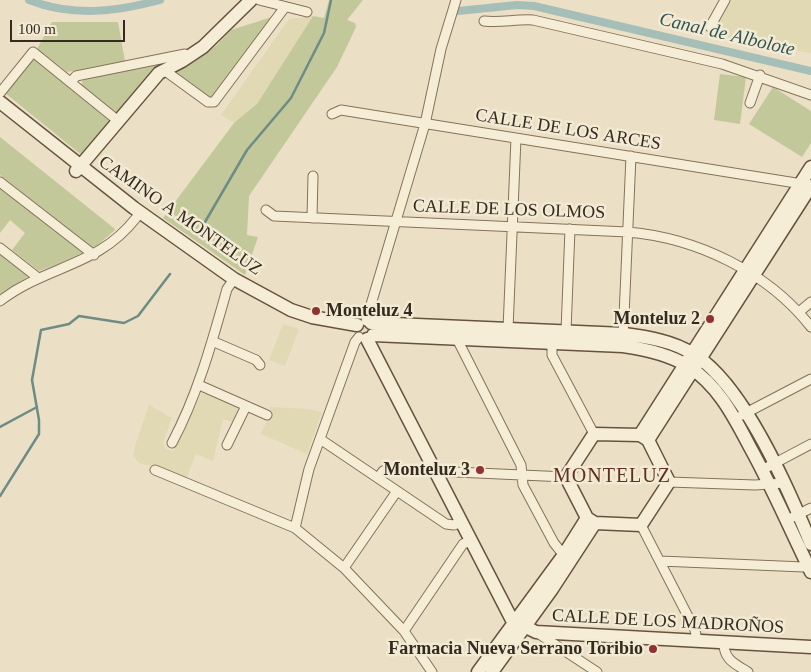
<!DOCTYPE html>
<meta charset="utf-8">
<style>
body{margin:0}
#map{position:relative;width:811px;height:672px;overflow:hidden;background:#ebe0c5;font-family:Georgia,serif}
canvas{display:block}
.scale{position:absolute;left:10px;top:20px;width:115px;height:22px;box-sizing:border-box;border:2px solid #352a1f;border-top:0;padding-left:6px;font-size:15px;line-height:18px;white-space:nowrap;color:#352a1f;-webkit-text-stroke:4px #f3ead4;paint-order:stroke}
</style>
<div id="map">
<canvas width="811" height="672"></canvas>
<div class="scale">100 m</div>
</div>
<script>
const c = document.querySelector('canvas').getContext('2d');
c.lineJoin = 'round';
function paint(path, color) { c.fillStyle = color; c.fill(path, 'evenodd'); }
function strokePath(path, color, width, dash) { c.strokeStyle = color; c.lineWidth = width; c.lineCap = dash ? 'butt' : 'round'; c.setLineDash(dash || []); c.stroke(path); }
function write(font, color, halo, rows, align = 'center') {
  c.font = font + ' Georgia,serif'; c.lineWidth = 5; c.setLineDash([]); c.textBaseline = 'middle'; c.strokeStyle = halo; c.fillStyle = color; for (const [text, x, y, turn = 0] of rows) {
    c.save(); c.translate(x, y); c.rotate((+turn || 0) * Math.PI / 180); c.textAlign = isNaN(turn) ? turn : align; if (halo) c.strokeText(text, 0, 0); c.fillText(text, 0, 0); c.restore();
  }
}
paint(new Path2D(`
 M729,0h82v53l-102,-17z
 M313,16l-56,88 -21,20 -15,-9 68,-96z
 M283,324l16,5 -14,37 -16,-6z
 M204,393l34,14v2l-6,13 -9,-3 -10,42 -17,-7 -10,25 -30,-12 -17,-4 -6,-7 2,-10 14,-41 23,13 -9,25 3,6 7,2 28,-57z
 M269,407l40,2 13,3 -15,42 -46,-20 10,-23z`), '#e0d9b3');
paint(new Path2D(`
 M329,0h34l-16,20 8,3 1,4 -19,40 -88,129 -2,39 11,2 -13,38 -82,-57 71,-95 23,-19 56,-88 11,2z
 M275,16l-62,84 -40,-27 21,-11 23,-17 14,-15z
 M52,22h66l7,39 -58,11 -30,-23z
 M33,58l79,65 -28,34 -79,-64z
 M172,59l-53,56 -38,-30 2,-5z
 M720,74l26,3 -6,47 -26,-4z
 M773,87l38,24v32l-9,14 -53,-33z
 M0,137l115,92v1l-22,19 -93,-74z
 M0,188l84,65 -1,2 -44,16 -27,-21 13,-17 -15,-13 -10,13z
 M0,254l27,20v3l-27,17z`), '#c2c899');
strokePath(new Path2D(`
 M205,222l42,-72 44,-52 33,-65 7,-33
 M0,427l37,-20
 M0,496l39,-62v-14l-7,-40 9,-50 28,-6 10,-8 45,7 14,-7 32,-42`), '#6e8c85', 2.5);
strokePath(new Path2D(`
 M29,0c43,17 87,12 131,0
 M458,11l59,-6 17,1 277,65`), '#a6beb8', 8);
const street = new Path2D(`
 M259,0l48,12
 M484,21c16,2 32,-2 49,-1l189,44 89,31
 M710,27l15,-27
 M164,70l44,32h6l71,-95
 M71,82l5,-6 109,-22 4,2
 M0,93l33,-41 84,68
 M750,103l10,-28
 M332,114l9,-4 455,73 8,4
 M0,182l94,73
 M266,210l8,6 354,16c69,6 140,40 183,95
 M312,218l1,-42
 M0,248l37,29
 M0,301c47,-36 98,-34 136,-83
 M799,312l12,-10
 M366,321l59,-197 16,-75 15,-49
 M508,329l8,-191
 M566,331l4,-102
 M457,334v5l64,126 2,20 31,58 12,15
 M552,337v18l42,79
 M623,339l8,-183
 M212,341l44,19 4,5
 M199,385l68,30
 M742,415l69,-36
 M320,439l126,85 8,1 7,-3
 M172,443c26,-49 40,-101 55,-154l7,-10
 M227,445l19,-39
 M155,470l140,58 49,40 60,63 28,41
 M762,470l49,-26
 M378,478l5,-7 6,-2 177,8
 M669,482l86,3 29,-2
 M793,517l18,-9
 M641,525l54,105 2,11
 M295,528l14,-59 46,-127 4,-5
 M660,561l144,6 7,-2
 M344,568l53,-77
 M404,631l59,-87 7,-3
 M536,632l61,40
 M724,642c-1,17 11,22 24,30`);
const secondary = new Path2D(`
 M0,102l134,106 100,71 57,31 21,7 45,8
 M76,171l83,-98 23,-12 21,-14 48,-47
 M371,323l253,11c23,3 49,7 69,20 50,29 96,136 118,190
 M373,335l250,11c22,3 45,8 65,20 31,20 46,51 63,83 22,40 40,82 60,123
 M367,339l145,281 24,12 275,15
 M594,434l46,1 8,5 21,42 -28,43 -46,-2 -8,-5 -21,-41z
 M640,435l171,-268
 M648,440l163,-254
 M478,672l85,-116 24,-38
 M492,672l60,-83 43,-66`);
strokePath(street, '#84725c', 11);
strokePath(secondary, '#66533f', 15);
strokePath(street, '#f6edd7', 9);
strokePath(secondary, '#f6edd7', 12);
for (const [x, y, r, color] of [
 [316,311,5,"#8f3231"],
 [710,319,5,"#8f3231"],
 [480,470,5,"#8f3231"],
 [653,649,5,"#8f3231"]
]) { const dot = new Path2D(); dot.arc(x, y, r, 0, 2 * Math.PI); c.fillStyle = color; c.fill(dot); strokePath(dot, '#f3ead4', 2); }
write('18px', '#352a1f', '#f3ead4', [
 ["CALLE DE LOS ARCES",568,130,9],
 ["CALLE DE LOS OLMOS",509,210,2],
 ["CAMINO A MONTELUZ",180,216,35],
 ["CALLE DE LOS MADROÑOS",668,622,3]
]);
write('bold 18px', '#352a1f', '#f3ead4', [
 ["Monteluz 4",326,311,"left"],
 ["Monteluz 2",700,319],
 ["Monteluz 3",470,470],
 ["Farmacia Nueva Serrano Toribio",643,649]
], 'right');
write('italic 19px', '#2f5452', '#f3ead4', [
 ["Canal de Albolote",727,35,13]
]);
c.letterSpacing = '1px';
write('20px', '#5f2f22', '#f3ead4', [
 ["MONTELUZ",612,477]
]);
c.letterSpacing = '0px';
</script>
